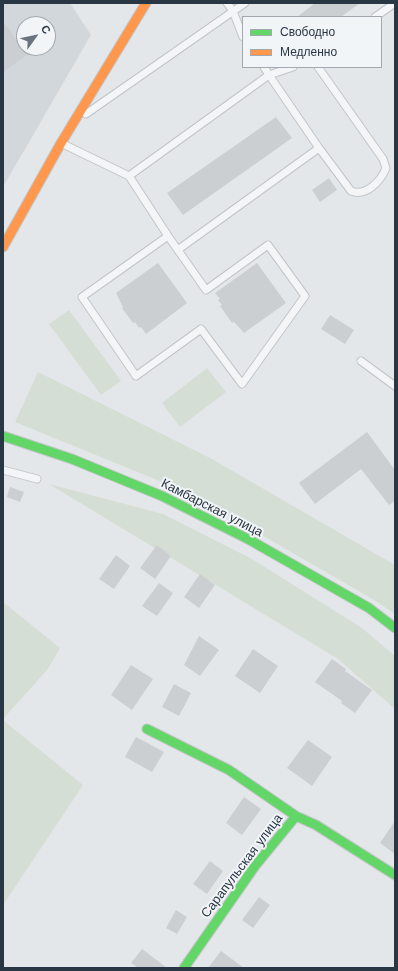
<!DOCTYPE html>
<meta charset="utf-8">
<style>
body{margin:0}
#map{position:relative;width:398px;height:971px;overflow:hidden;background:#e4e7e9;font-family:"Work Sans",sans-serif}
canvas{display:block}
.frame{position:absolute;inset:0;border:4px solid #293644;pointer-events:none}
.legend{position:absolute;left:242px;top:16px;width:140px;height:52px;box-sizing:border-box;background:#f2f5f8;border:1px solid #a2a9b0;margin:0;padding:5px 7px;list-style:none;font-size:12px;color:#293644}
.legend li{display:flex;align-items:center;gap:8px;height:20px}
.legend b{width:20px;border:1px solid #a2a9b0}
.north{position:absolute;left:16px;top:16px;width:40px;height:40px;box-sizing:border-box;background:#f2f5f8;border:1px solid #a2a9b0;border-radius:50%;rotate:57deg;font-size:11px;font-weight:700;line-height:16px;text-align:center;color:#293644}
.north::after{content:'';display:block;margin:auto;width:14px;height:18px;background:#6a747e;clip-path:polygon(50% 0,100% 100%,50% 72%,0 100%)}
</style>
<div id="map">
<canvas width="398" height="971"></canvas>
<div class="frame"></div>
<ul class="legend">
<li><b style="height:5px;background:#63d668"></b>Свободно</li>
<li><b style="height:5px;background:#ff974d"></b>Медленно</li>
</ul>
<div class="north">С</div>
</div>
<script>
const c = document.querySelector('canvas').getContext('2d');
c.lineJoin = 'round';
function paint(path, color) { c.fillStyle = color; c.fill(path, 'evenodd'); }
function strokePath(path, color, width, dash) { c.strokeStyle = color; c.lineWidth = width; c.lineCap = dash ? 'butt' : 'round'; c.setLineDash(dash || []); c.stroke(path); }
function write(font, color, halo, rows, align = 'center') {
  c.font = font + ' "Work Sans",sans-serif'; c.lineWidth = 4; c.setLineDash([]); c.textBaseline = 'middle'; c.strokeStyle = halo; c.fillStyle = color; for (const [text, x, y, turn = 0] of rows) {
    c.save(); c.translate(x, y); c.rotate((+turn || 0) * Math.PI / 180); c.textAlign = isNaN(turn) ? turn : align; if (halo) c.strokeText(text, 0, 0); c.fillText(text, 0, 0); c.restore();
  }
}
paint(new Path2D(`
 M3,3h67l21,32 -88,152zM24,24h24v24h-24z`), '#d2d7dc');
paint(new Path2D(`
 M69,310l52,71 -20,14 -52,-71z
 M207,368l19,24 -46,35 -18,-24z
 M38,372l174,87 183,106v49l-21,-14 -185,-107 -174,-71z
 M49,484l114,30 89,45 110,69 33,28v53l-57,-50z
 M3,602l57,46 -12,21 -45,50z
 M3,720l80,65 -80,120z`), '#d5ded4');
paint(new Path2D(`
 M315,3h45l-19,14h-44z
 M3,21l24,34 -24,17z
 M276,117l16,21 -109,77 -16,-22z
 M329,178l8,12 -17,12 -8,-12z
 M158,263l29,40 -41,31 -5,-7 -2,1 -4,-6 -2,1 -11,-15 1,-1 -7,-14z
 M257,263l29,40 -42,30 -10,-11 -2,1 -12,-17 2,-1 -4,-5 2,-1 -5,-6z
 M330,315l24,15 -9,14 -24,-15z
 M367,432l28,38v31l-6,4 -28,-36 -46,35 -16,-21z
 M10,487l14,5 -4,10 -13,-5z
 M157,545l14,11 -16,23 -15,-11z
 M116,555l14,11 -16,23 -15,-10z
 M200,574l15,11 -16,23 -15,-11z
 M159,583l14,10 -16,23 -15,-10z
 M199,636l20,14 -19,26 -16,-11z
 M253,649l25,17 -18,27 -25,-17z
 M332,659l14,10 -1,2 27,19 -17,23 -14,-10 1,-2 -27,-19z
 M131,665l22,14 -21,31 -21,-15z
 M174,684l17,9 -12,23 -17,-9z
 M136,737l28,15 -12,20 -27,-15z
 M308,740l24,17 -20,29 -25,-18z
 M244,797l17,12 -19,26 -16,-12z
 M395,821v33l-15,-11z
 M210,861l13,10 -16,23 -14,-10z
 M259,897l11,8 -17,23 -11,-8z
 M176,910l11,7 -10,17 -11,-6z
 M142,949l25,19h-29l-7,-5z
 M221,951l23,17h-36z`), '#cccfd2');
const lane = new Path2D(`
 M227,3l6,8 10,26
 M375,17l20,-14
 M318,67l65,92 3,9c-5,13 -20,29 -35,23l-32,-43
 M86,114l159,-111
 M61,143l68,33 39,60 38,54 62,-45 37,51 -63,88 -41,-55 -65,47 -54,-79 86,-61
 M129,176l140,-101 -5,-8
 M179,249l140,-101 -50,-73 24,-8
 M361,361l34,25
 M3,470l34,9`);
const fast = new Path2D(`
 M3,436l69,23 90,37 86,43 121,69 26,20
 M147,729l82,41 67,46
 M184,968l71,-102 41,-50 20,9 79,50`);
const slow = new Path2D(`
 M3,247l58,-104 85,-140`);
strokePath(lane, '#c2c5c7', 9);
strokePath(fast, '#c2c5c7', 11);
strokePath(slow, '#c2c5c7', 11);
strokePath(lane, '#f3f5f6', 7);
strokePath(fast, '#63d668', 9);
strokePath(slow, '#ff974d', 9);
write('13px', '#293644', '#f2f5f8', [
 ["Камбарская улица",212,508,27],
 ["Сарапульская улица",242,866,-53]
]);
</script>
